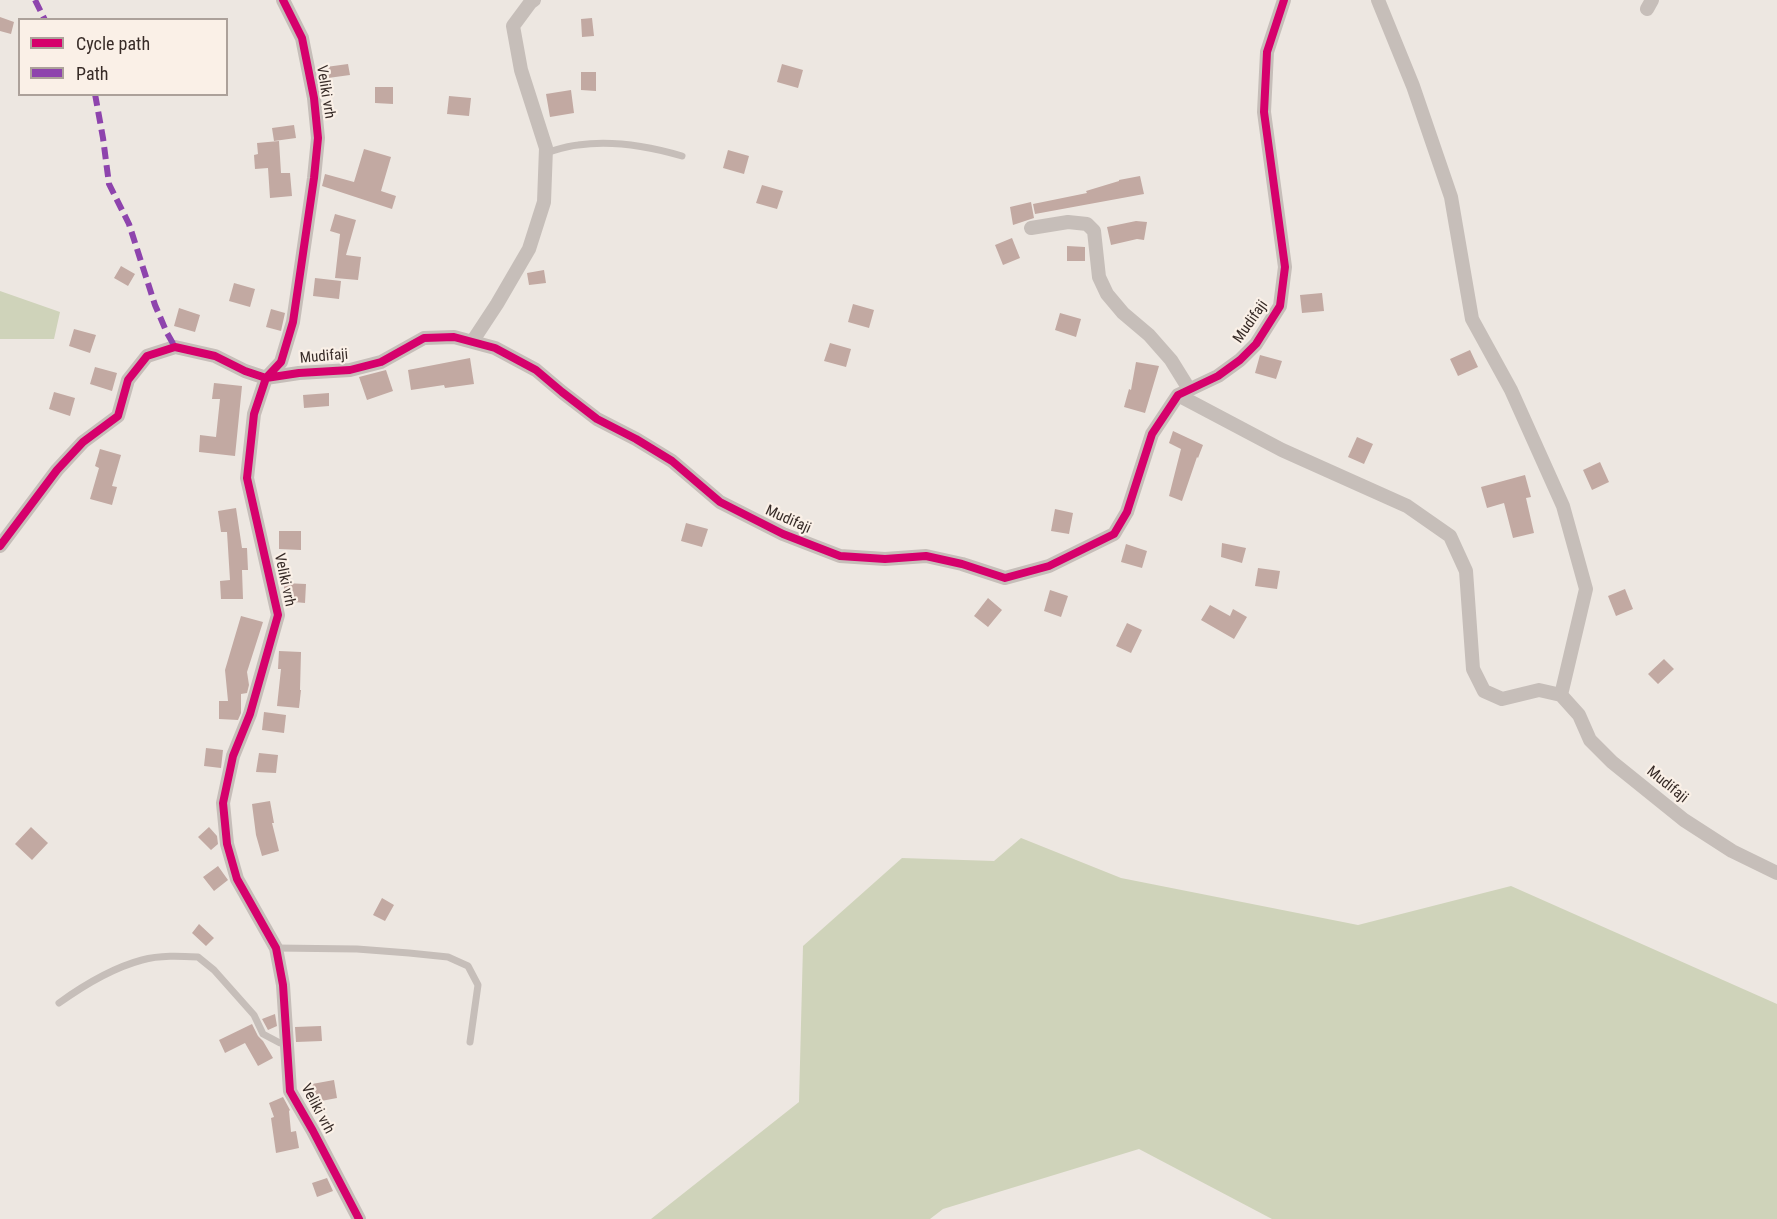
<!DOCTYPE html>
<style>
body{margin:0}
#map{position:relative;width:1777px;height:1219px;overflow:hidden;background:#ede7e1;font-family:"Roboto Condensed",sans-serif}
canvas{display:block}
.legend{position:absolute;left:18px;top:18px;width:210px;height:78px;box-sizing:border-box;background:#faf0e7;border:2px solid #aca19a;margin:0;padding:8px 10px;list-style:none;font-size:18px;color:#372b27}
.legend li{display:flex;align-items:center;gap:12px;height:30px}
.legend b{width:30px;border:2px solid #aca19a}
</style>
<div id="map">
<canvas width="1777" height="1219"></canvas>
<ul class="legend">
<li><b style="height:8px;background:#d6006c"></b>Cycle path</li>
<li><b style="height:8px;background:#8e44ad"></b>Path</li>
</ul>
</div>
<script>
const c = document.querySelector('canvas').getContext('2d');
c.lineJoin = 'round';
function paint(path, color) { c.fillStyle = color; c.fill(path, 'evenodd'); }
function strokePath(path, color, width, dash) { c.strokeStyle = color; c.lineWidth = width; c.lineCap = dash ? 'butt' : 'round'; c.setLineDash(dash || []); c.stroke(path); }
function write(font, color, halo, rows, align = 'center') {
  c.font = font + ' "Roboto Condensed",sans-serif'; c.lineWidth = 4.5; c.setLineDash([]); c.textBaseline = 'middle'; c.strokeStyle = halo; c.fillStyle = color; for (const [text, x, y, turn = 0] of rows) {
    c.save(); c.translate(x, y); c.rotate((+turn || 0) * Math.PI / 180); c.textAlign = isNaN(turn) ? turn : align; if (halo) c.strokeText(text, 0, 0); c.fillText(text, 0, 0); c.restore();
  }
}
paint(new Path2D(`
 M0,291l60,21 -6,27h-54z
 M1021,838l100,40 237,47 153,-39 266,118v215h-505l-133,-70 -196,60 -13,10h-279l148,-117 4,-156 99,-88 92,3z`), '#cfd3ba');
paint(new Path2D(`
 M0,17l14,5 -3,12 -11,-3z
 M592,18l2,18 -12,1 -1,-18z
 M348,64l2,11 -22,3 -2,-11z
 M782,64l21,6 -5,18 -21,-6z
 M581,72h15v19l-15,-1z
 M375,87h18v17l-18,-1z
 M571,90l3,23 -24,4 -4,-23z
 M449,96l22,2 -2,18 -22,-2z
 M294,125l2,13 -22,3 -2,-13z
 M279,141l2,32h9l2,23 -22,2 -2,-30 -13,1 -1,-14 4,-1 -1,-11z
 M364,149l27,8 -10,34 15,5 -4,13 -70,-23 3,-12 29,8z
 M728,150l21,6 -5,18 -21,-6z
 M1140,176l4,18 -109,20 -2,-10 54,-11 -1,-2 33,-10v-1z
 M762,185l21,6 -6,18 -21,-6z
 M1031,202l3,16 -21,7 -3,-18z
 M335,214l21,6 -10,35 15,2 -3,23 -23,-2 5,-44 -10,-3z
 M1136,221l11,1 -3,18 -7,-1 -26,6 -4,-18z
 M1012,238l8,20 -17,7 -8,-20z
 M1067,246l18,1v14h-18z
 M121,266l14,8 -7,12 -14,-8z
 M544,270l2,13 -17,2 -2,-12z
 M315,278l26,3 -2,18 -26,-3z
 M234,283l21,6 -5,18 -21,-6z
 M1322,293l2,18 -22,2 -2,-18z
 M853,304l21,6 -5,18 -21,-6z
 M179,308l21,7 -5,17 -21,-6z
 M271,309l14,4 -4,18 -15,-4z
 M1060,313l21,6 -5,18 -21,-7z
 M74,329l22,6 -6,18 -21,-7z
 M830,343l21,6 -5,18 -22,-6z
 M1470,350l8,17 -20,9 -8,-17z
 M1260,355l22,6 -6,18 -21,-6z
 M470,358l4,26 -29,4 -1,-3 -33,5 -3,-20z
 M1136,362l23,4 -14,47 -21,-6 5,-18 2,1z
 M95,367l22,6 -5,18 -22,-7z
 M386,370l7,21 -26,9 -8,-23z
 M214,383l28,3 -7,70 -36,-4 1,-17 16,2 4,-38h-8z
 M54,392l21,6 -5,18 -21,-7z
 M329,393v13l-25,2 -1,-13z
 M1173,431l30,14 -5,13 -1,-1 -15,44 -13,-5 12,-47 -12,-6z
 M1357,437l16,7 -9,20 -16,-7z
 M100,449l21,6 -9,31 5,1 -5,18 -22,-6 9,-31 -4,-2z
 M1600,462l9,20 -17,8 -9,-20z
 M1525,475l6,22 -5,1 8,35 -21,5 -9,-35 -17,5 -6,-21z
 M236,508l6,40h5l1,22h-6l1,29h-22l-1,-18 10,-1 -3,-48h-6l-3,-21z
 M1055,509l18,4 -4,21 -18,-3z
 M686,523l22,6 -6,18 -21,-6z
 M279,531h22v19l-22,-1z
 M1222,543l24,5 -4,15 -21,-6z
 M1126,544l21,7 -5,17 -21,-6z
 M1258,568l22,3 -3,18 -22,-3z
 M284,583l22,1 -1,19 -21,-2z
 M1625,589l8,20 -17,7 -8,-20z
 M1050,590l18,6 -7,21 -17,-6z
 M988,598l14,12 -14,17 -14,-11z
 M1210,605l20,11 3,-7 14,8 -13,22 -33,-19z
 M241,616l22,6 -16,50 2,13 -2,8 -6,1v19l-3,7 -19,-1v-18h9l-3,-31z
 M1127,623l15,7 -11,23 -15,-7z
 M279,651l22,1 -1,38h1l-2,18 -22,-2 4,-37h-3z
 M1664,659l10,10 -16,15 -10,-10z
 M264,712l22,3 -2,18 -22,-3z
 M206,748l17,2 -2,18 -17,-2z
 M259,753l19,2 -2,18 -20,-1z
 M270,801l4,22h-2l7,28 -17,5 -6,-21 -4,-31z
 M31,827l17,16 -16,17 -17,-16z
 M209,827l8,9 1,8 -7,6 -13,-13z
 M218,866l10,14 -14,11 -11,-14z
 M382,898l12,7 -9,16 -12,-6z
 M199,924l15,14 -8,8 -14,-13z
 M275,1014l2,12 -9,4 -6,-11z
 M252,1024l6,12 5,5 10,17 -15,8 -13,-23 -20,10 -6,-13z
 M321,1026l1,15 -26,1 -1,-15z
 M334,1080l3,18 -21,4 -4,-18z
 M283,1097l7,13 -1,1 2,21 5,-1 3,17 -23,5 -5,-35 3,-1 -5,-14z
 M327,1178l6,13 -16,6 -5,-14z`), '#c2a9a2');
strokePath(new Path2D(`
 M545,153c11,-3 22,-7 33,-8 34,-5 70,1 104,11
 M276,948l81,1 52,4 39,4 20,9 10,19 -8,57
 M59,1003c25,-18 53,-35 83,-43 18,-5 38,-4 56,-3l16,13 40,45 9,19 17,9h7`), '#c6beb9', 7);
strokePath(new Path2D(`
 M283,0l19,38 12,60 4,40 -4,40 -21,144 -12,40 -15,16 -12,36 -7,64 31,137 -28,99 -17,42 -10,47 4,41 10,35 39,69 7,37 7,106 23,40 46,88
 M1378,0l35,86 38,111 21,122 39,71 52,116 23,83 -25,106
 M1647,9l5,-9
 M1031,228l37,-6 19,2 7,7 5,46 8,17 16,19 26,22 22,25 18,29
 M472,342l25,-38 32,-55 15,-47 2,-54 -25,-78 -8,-44 17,-23 4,-3
 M1178,395l104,55 125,56 43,30 16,35 7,98 11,22 18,8 37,-9 22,5 18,20 11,25 22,22 72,58 48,31 45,22
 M0,546l57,-76 26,-28 35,-26 10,-36 19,-24 28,-9 40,9 30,15 21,7 33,-5 51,-3 31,-8 43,-24 30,-1 41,11 41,22 26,22 35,27 39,20 36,22 48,41 63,32 57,22 45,3 41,-3 36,8 43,14 44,-12 65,-32 13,-22 25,-78 26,-39 40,-19 22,-16 16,-16 24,-38 5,-39 -21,-155 3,-60 17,-52`), '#c6beb9', 14);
strokePath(new Path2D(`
 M35,0l10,20
 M95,94l8,44 6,46 20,40 26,81 12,28 8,14`), '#8e44ad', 6, [12, 6]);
strokePath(new Path2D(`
 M283,0l19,38 12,60 4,40 -4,40 -21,144 -12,40 -15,16 -12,36 -7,64 31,137 -28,99 -17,42 -10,47 4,41 10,35 39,69 7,37 7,106 23,40 46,88
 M0,546l57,-76 26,-28 35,-26 10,-36 19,-24 28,-9 40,9 30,15 21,7 33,-5 51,-3 31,-8 43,-24 30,-1 41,11 41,22 26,22 35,27 39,20 36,22 48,41 63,32 57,22 45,3 41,-3 36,8 43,14 44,-12 65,-32 13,-22 25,-78 26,-39 40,-19 22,-16 16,-16 24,-38 5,-39 -21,-155 3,-60 17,-52`), '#d6006c', 8);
write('15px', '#372b27', '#faf0e7', [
 ["Veliki vrh",325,92,81],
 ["Mudifaji",1251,322,-55],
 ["Mudifaji",324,357,-5],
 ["Mudifaji",788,520,24],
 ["Veliki vrh",284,580,78],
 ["Mudifaji",1667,785,39],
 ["Veliki vrh",317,1109,62]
]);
</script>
